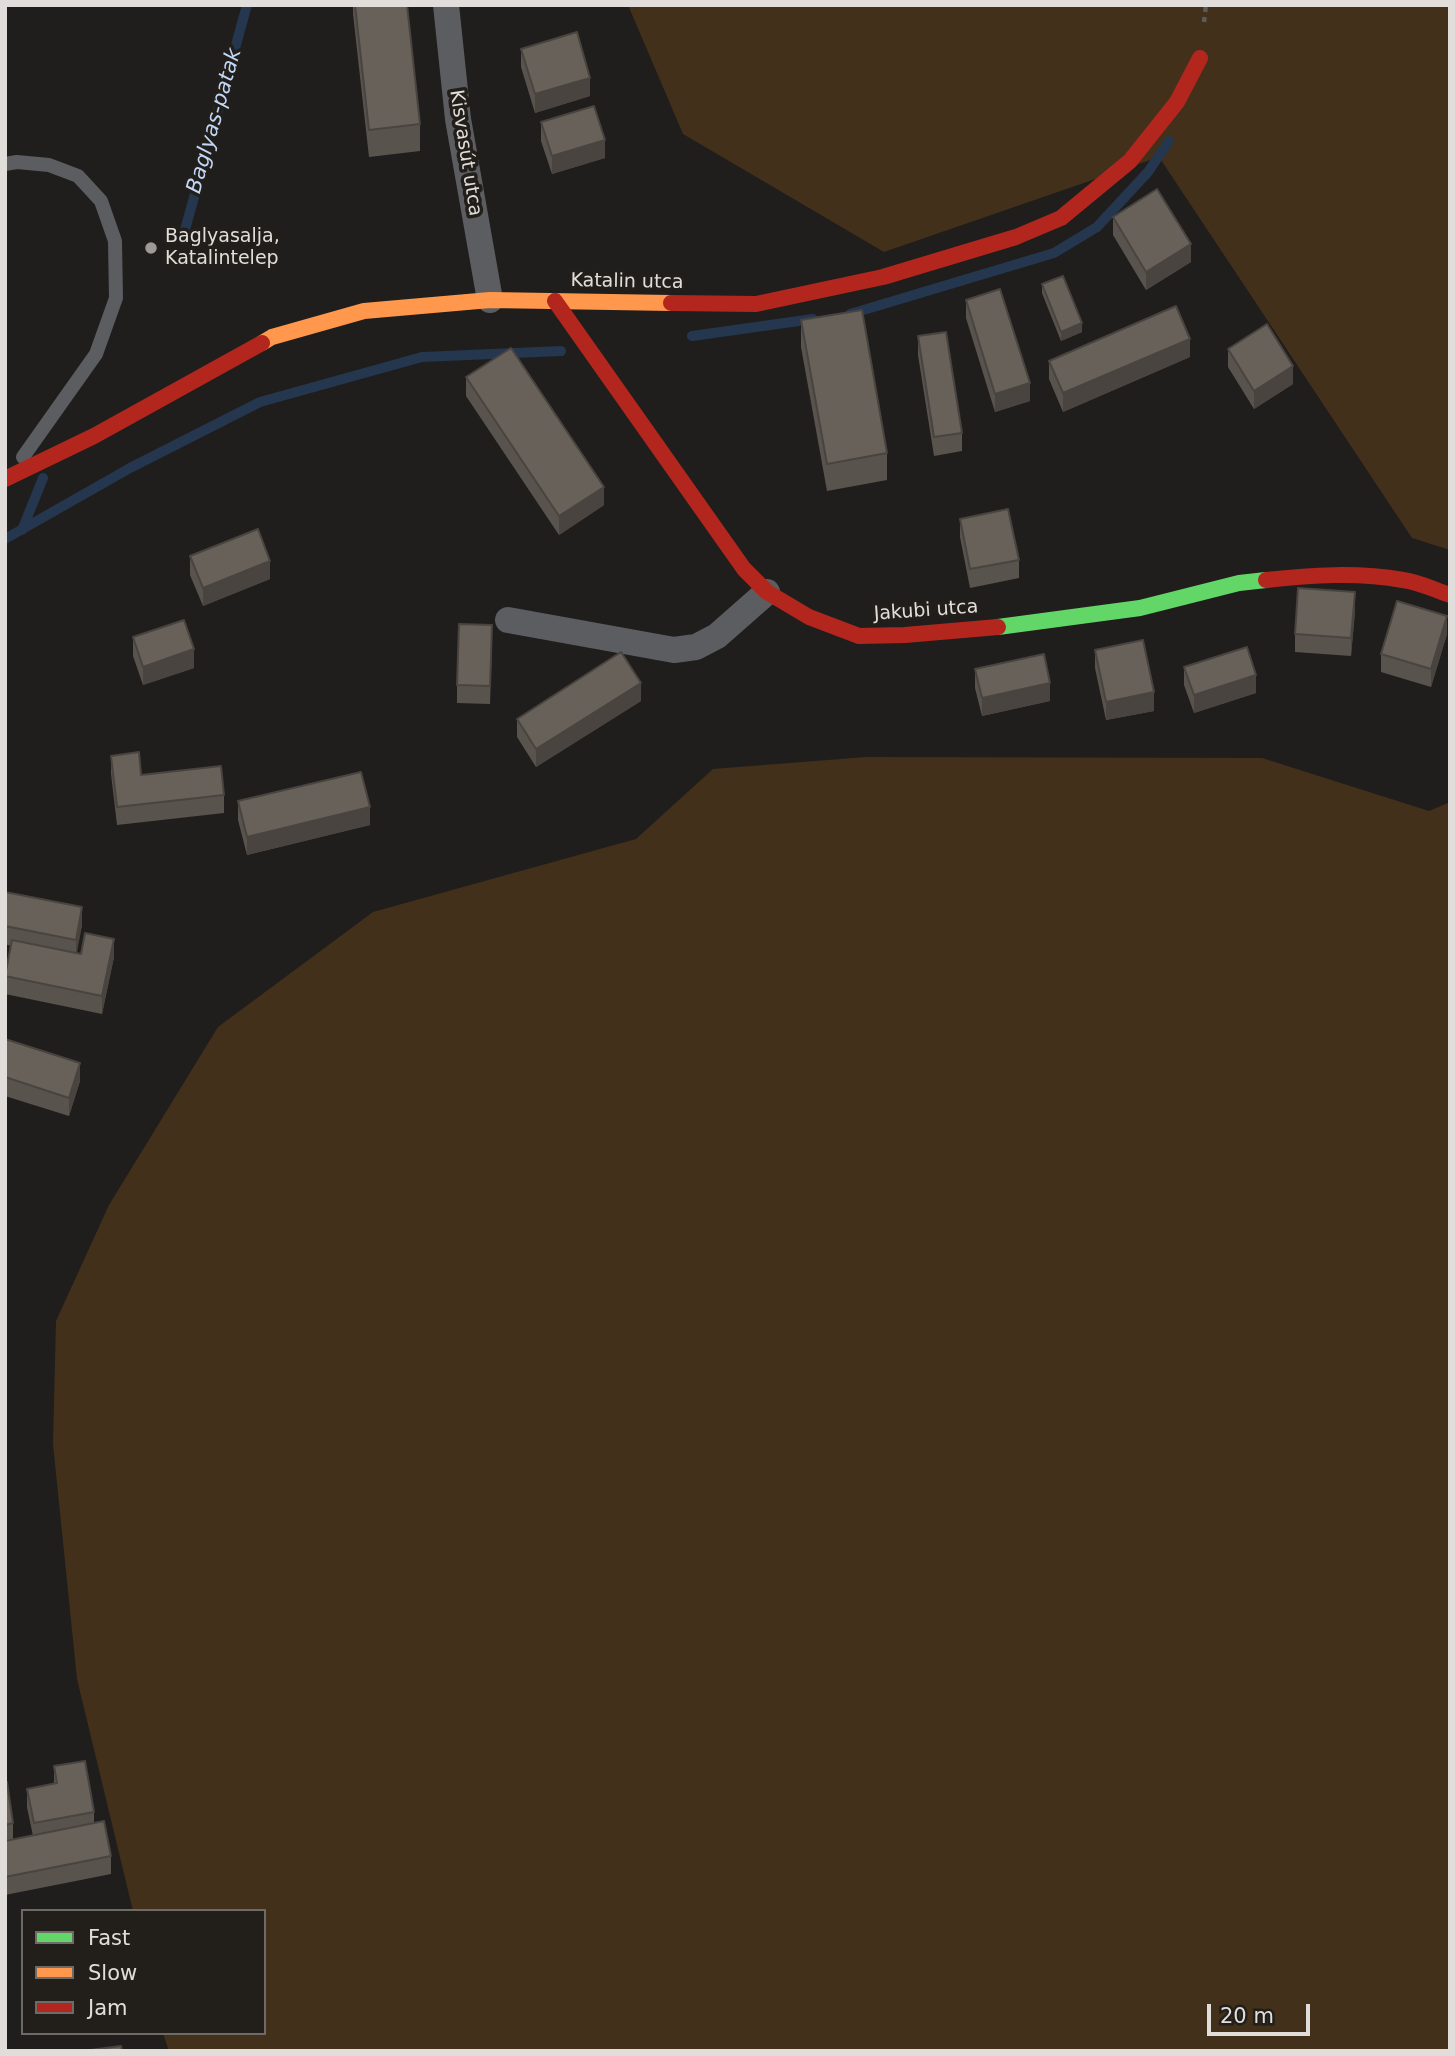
<!DOCTYPE html>
<meta charset="utf-8">
<style>
body{margin:0}
#map{position:relative;width:1455px;height:2056px;overflow:hidden;background:#201e1c;font-family:"DejaVu Sans",sans-serif}
canvas{display:block}
.frame{position:absolute;inset:0;border:7px solid #e0ddda;pointer-events:none}
.legend{position:absolute;left:21px;top:1909px;width:245px;height:126px;box-sizing:border-box;background:#221e1a;border:2px solid #6e6a67;margin:0;padding:9px 12px;list-style:none;font-size:21px;color:#e0ddda}
.legend li{display:flex;align-items:center;gap:14px;height:35px}
.legend b{width:35px;border:2px solid #6e6a67}
.scale{position:absolute;left:1207px;top:2004px;width:103px;height:32px;box-sizing:border-box;border:4px solid #e0ddda;border-top:0;padding-left:9px;font-size:21px;line-height:24px;white-space:nowrap;color:#e0ddda;-webkit-text-stroke:5px #221e1a;paint-order:stroke}
</style>
<div id="map">
<canvas width="1455" height="2056"></canvas>
<div class="frame"></div>
<ul class="legend">
<li><b style="height:9px;background:#63d668"></b>Fast</li>
<li><b style="height:9px;background:#ff974d"></b>Slow</li>
<li><b style="height:9px;background:#b3261e"></b>Jam</li>
</ul>
<div class="scale">20 m</div>
</div>
<script>
const c = document.querySelector('canvas').getContext('2d');
c.lineJoin = 'round';
function paint(path, color) { c.fillStyle = color; c.fill(path, 'evenodd'); }
function strokePath(path, color, width, dash) { c.strokeStyle = color; c.lineWidth = width; c.lineCap = dash ? 'butt' : 'round'; c.setLineDash(dash || []); c.stroke(path); }
function write(font, color, halo, rows, align = 'center') {
  c.font = font + ' "DejaVu Sans",sans-serif'; c.lineWidth = 7; c.setLineDash([]); c.textBaseline = 'middle'; c.strokeStyle = halo; c.fillStyle = color; for (const [text, x, y, turn = 0] of rows) {
    c.save(); c.translate(x, y); c.rotate((+turn || 0) * Math.PI / 180); c.textAlign = isNaN(turn) ? turn : align; if (halo) c.strokeText(text, 0, 0); c.fillText(text, 0, 0); c.restore();
  }
}
paint(new Path2D(`
 M628,5h822v545l-38,-12 -253,-381 -275,95 -201,-118z
 M866,757l396,1 167,53 21,-9v1249h-1281l-6,-18h101v-122h-131l-56,-232 -24,-235 3,-123 53,-116 109,-178 155,-115 263,-73 77,-70z`), '#42301a');
strokePath(new Path2D(`
 M183,237l64,-232
 M850,314l204,-61 43,-26 51,-55 21,-31
 M692,336l121,-17
 M22,530l21,-52
 M5,539l125,-71 130,-66 162,-45 139,-6`), '#25364f', 10);
strokePath(new Path2D(`
 M1204,22l2,-17`), '#5b5a5d', 4.5, [5, 5]);
strokePath(new Path2D(`
 M5,164l12,-2 32,3 29,11 23,25 14,40 1,57 -20,56 -73,103`), '#5b5d61', 14);
strokePath(new Path2D(`
 M446,5l12,114 32,181
 M508,620l166,30 22,-3 21,-11 50,-44`), '#5b5d61', 26);
strokePath(new Path2D(`
 M998,627l142,-19 99,-25 27,-3`), '#63d668', 16);
strokePath(new Path2D(`
 M262,343l10,-6 92,-26 126,-11 181,3`), '#ff974d', 16);
strokePath(new Path2D(`
 M555,301l189,268 23,23 42,25 50,19 46,-1 93,-8
 M671,303l85,1 127,-27 133,-40 45,-19 69,-57 47,-59 23,-44
 M5,479l89,-43 168,-93
 M1266,580c45,-5 92,-8 137,0 16,2 32,10 47,15`), '#b3261e', 16);
paint(new Path2D(`
 M353,5h54l13,119v27l-51,6 -16,-143z
 M521,49l69,47 -55,17 -14,-46z
 M541,122l64,36 -53,16 -11,-33z
 M1113,217l78,45 -45,28 -33,-55z
 M1042,284l40,48 -21,9 -19,-48z
 M966,300l64,101 -35,11 -29,-94z
 M801,320l86,133v27l-60,11 -26,-144z
 M918,336l44,97v18l-28,5 -16,-101z
 M1228,349l65,35 -39,25 -26,-42z
 M1190,357l-127,55 -14,-33v-18z
 M466,377l138,128 -45,30 -93,-139z
 M960,519l59,41v18l-49,10 -10,-51z
 M190,556l80,23 -67,27 -13,-31z
 M1355,611l-4,45 -56,-4v-18z
 M1447,634l-16,53 -50,-15v-18z
 M133,637l61,31 -51,17 -10,-29z
 M492,644l-2,60 -33,-1v-18z
 M1095,650l59,61 -48,9 -11,-52z
 M1184,667l72,26 -62,20 -10,-28z
 M975,669l75,32 -68,15 -7,-28z
 M641,701l-105,66 -19,-30v-18z
 M111,756l30,19 83,20v18l-107,12 -6,-51z
 M238,801l132,24 -123,30 -9,-35z
 M5,892l77,33 -6,28 38,4 -12,57 -97,-20v-19l6,-29 -6,-2z
 M5,1039l75,42 -11,35 -64,-20z
 M54,1766l40,46v11l17,33v18l-106,21v-113l8,41v17l20,-4 -6,-29v-18l27,-5z`), '#59534d');
paint(new Path2D(`
 M590,78v18l-55,17v-19z
 M605,140v18l-53,16v-18z
 M1191,244v18l-45,28v-18z
 M1082,323v9l-21,9v-9z
 M1190,339v18l-127,55v-19z
 M1293,366v18l-39,25v-18z
 M1030,383v18l-35,11v-18z
 M604,487v18l-45,30v-19z
 M270,561v18l-67,27v-18z
 M1355,592v19l-4,45v-18z
 M1447,616v18l-16,53v-18z
 M194,649v19l-51,17v-18z
 M1256,675v18l-62,20v-18z
 M641,683v18l-105,66v-18z
 M1050,683v18l-68,15v-18z
 M1154,692v19l-48,9v-18z
 M370,807v18l-123,30v-18z
 M82,907v18l-6,33v-18z
 M114,939v18l-12,57v-18z
 M80,1063v18l-11,35v-18z`), '#49443f');
const building = new Path2D(`
 M355,5h52l13,119 -51,6z
 M577,32l13,46 -55,16 -14,-45z
 M594,106l11,34 -53,16 -11,-34z
 M1157,189l34,55 -45,28 -33,-55z
 M1063,276l19,47 -21,9 -19,-48z
 M1000,289l30,94 -35,11 -29,-94z
 M1176,306l14,33 -127,54 -14,-32z
 M862,310l25,143 -60,11 -26,-144z
 M1267,324l26,42 -39,25 -26,-42z
 M946,332l16,101 -28,4 -16,-101z
 M511,348l93,139 -45,29 -93,-139z
 M1008,509l11,51 -49,9 -10,-50z
 M258,529l12,32 -67,27 -13,-32z
 M1298,588l57,4 -4,46 -56,-4z
 M1397,601l50,15 -16,53 -50,-15z
 M184,620l10,29 -51,18 -10,-30z
 M459,624l33,1 -2,61 -33,-1z
 M1143,640l11,52 -48,10 -11,-52z
 M1247,647l9,28 -62,20 -10,-28z
 M621,652l20,31 -105,66 -19,-30z
 M1044,654l6,29 -68,15 -7,-29z
 M139,752l2,23 80,-9 3,29 -107,12 -6,-51z
 M361,772l9,35 -123,30 -9,-36z
 M5,892l77,15 -6,33 -71,-14z
 M85,933l29,6 -12,57 -97,-20 7,-36 69,14z
 M5,1039l75,24 -11,35 -64,-21z
 M85,1761l9,51 -60,11 -7,-34 30,-6 -3,-17z
 M5,1782h2l6,41 -8,2z
 M104,1821l7,35 -106,21v-36z
 M121,2046l1,5h-39z`);
paint(building, '#68615a');
strokePath(building, '#49443f', 2);
for (const [x, y, r, color] of [
 [151,248,7,"#9d9a98"]
]) { const dot = new Path2D(); dot.arc(x, y, r, 0, 2 * Math.PI); c.fillStyle = color; c.fill(dot); strokePath(dot, '#221e1a', 2.5); }
write('19px', '#e0ddda', '#221e1a', [
 ["Kisvasút utca",465,153,81],
 ["Katalin utca",627,282,1],
 ["Jakubi utca",926,611,-4]
]);
write('19px', '#e0ddda', '#221e1a', [
 ["Baglyasalja,",165,237],
 ["Katalintelep",165,259]
], 'left');
write('italic 21px', '#c1d7f8', '#221e1a', [
 ["Baglyas-patak",215,121,-74]
]);
</script>
